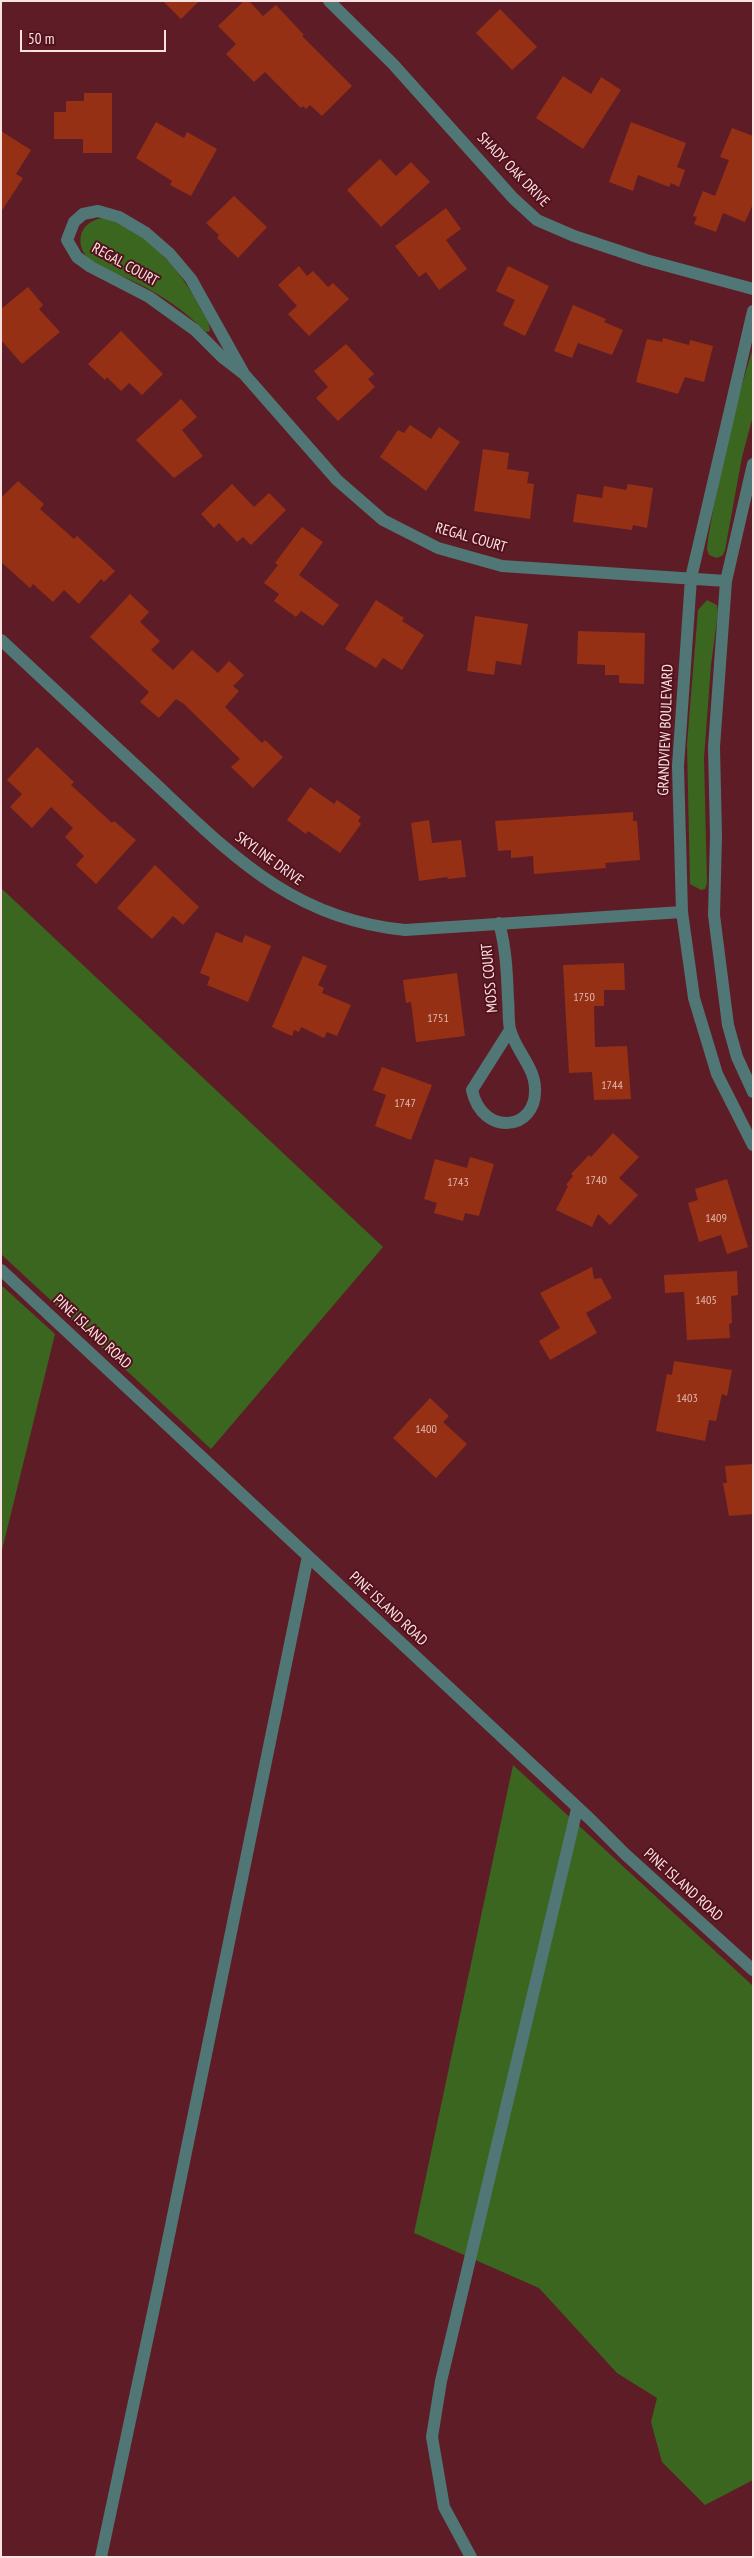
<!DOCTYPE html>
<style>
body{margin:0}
#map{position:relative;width:754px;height:2558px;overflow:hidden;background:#5e1d26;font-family:"PT Sans Narrow",sans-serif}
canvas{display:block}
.frame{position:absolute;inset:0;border:2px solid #fbe2e2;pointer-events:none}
.scale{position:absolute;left:20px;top:30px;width:146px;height:22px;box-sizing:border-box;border:2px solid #fbe2e2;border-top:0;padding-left:6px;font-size:15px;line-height:18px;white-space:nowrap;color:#fbe2e2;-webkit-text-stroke:4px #52111c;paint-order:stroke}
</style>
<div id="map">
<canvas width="754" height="2558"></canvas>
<div class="frame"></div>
<div class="scale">50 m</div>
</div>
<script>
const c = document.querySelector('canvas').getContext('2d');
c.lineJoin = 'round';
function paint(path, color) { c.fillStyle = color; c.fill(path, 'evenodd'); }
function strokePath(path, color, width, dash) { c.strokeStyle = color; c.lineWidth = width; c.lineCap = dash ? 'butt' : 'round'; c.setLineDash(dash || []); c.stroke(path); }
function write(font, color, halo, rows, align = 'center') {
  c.font = font + ' "PT Sans Narrow",sans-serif'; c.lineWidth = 4; c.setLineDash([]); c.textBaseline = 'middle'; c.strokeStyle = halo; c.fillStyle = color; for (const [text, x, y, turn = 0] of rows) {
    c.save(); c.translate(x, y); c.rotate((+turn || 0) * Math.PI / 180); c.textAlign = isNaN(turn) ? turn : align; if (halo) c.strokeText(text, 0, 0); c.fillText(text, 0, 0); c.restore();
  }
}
paint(new Path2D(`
 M103,218c42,10 80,54 98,92 4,6 9,14 9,21l-4,1c-20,-20 -44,-37 -69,-49 -14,-7 -32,-12 -45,-21 -19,-15 -14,-41 11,-44z
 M753,348v68l-11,41 -17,93 -2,5 -6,3 -8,-3 -2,-6 1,-10c11,-65 25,-128 45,-191z
 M707,600l10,5 1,8 -7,52 -7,93 3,125 -2,6 -4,1 -11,-6 -3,-140 11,-134z
 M1,888l382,359 -172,202 -210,-195z
 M1,1285l54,49 -54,220z
 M513,1765l240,221v494l-48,25 -43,-43 -11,-40 6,-24 -40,-25 -78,-85 -125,-55z`), '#3a6620');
paint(new Path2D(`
 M163,1h36l-18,18z
 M244,1h5l14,15 13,-11 28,30 -2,1 50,50 -30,30 -12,-11 -4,4 -3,-3 -2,2 -36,-36 -11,10 -28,-28 10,-10 -18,-18z
 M500,9l37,38 -25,23 -36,-37z
 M563,76l28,18 10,-17 20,13 -38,59 -47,-31z
 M84,93h28v60h-29v-14h-29v-27h12v-11h18z
 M156,122l28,16 3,-6 30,17 -26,47 -21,-11 2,-4 -36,-23z
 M631,122l55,21 -9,24 8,3 -6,17 -8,-4 -2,4 -31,-12 -5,16 -24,-9z
 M732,128l21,8v68l-8,18 -22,-9 -7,19 -22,-8 3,-7 -4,-1 10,-25 12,5 14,-36 -9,-3z
 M1,131l30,19 -15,24 7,4 -22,34z
 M380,159l16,17 15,-14 19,20 -49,45 -34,-37z
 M234,196l33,31 -29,31 -21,-20 2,-3 -13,-12z
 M446,208l15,21 -15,11 21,29 -28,21 -13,-18 -7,5 -24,-31z
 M299,266l8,10 6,-5 15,16 5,-4 16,16 -40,37 -21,-22 9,-8 -19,-21z
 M508,266l41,20 -24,50 -22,-11 12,-25 -19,-9z
 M28,287l15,18 -4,4 21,23 -38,32 -21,-24v-31z
 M573,305l33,14 -2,3 19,8 -11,25 -34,-12 -6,15 -18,-7z
 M121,331l42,43 -21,21 -13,-12 -8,8 -14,-14 -2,3 -17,-16z
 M663,338l26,7 1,-5 23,6 -9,36 -19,-5 -7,17 -42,-12 11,-43 15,3z
 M346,344l28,30 -6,5 7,8 -37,34 -22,-23 12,-11 -14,-16z
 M181,399l16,18 -15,13 21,26 -29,22 -38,-38z
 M410,425l21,14 8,-12 21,15 -34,49 -46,-34 18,-27 6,3z
 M483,449l26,4 -2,16 22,3 -2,11 7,1 -4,35 -56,-8z
 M18,481l26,23 -4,5 34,30 3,-3 38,35 -11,11 -3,-3 -22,25 -15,-14 -11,12 -20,-18 -3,4 -29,-26v-64z
 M232,484l22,23 15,-14 17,17 -35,35 -8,-8 -6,5 -18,-19 -5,5 -13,-14z
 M628,484l25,4 -6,40 -14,-3 -1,5 -59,-8 4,-28 25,4 2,-12 22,4z
 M302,527l21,15 -24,33 40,30 -16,21 -22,-15 -5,6 -22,-16 5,-7 -15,-11 14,-18 -3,-2z
 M130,594l19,18 -9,10 20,19 -9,9 22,20 19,-20 26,23 11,-12 15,14 -11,11 6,5 -14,16 37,36 3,-3 18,17 -30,31 -22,-21 9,-8 -56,-55 -8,-5 -17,19 -19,-16 9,-10 -59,-55z
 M376,600l28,18 -2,3 22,14 -22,35 -19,-12 -7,10 -31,-19z
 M475,616l53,8 -7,41 -25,-4 -2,14 -27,-4z
 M578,631l67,2 -1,51 -25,-1v-8h-14v-10l-28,-1z
 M37,747l37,35 -3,3 41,38 2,-2 22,19 -40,44 -20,-19 8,-9 -19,-19 8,-9 -22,-21 -19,21 -22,-21 12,-13 -15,-14z
 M310,787l24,17 3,-4 24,17 -3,4 3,3 -21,29 -32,-22 -2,3 -19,-14z
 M633,812v9h4l3,39 -35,3 1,5 -72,6 -1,-18 -22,2v-8l-13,1 -3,-30z
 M429,820l3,23 29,-3 5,37 -18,2 -1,-2 -28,4 -8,-58z
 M155,865l44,42 -16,18 -10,-9 -21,23 -35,-31z
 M216,932l26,11 3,-8 26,11 -23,56 -41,-17 3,-8 -10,-4z
 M303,956l24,10 -9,19 6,3 -2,5 29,12 -14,31 -10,-4 -3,6 -23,-11 -2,5 -5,-2 -2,6 -20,-9z
 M624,963l1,27h-21v16h-10l1,41 32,-1 4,53 -37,1 -2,-28 -23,1 -6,-108z
 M457,973l8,63 -49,6 -5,-40 -5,1 -3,-23z
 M382,1067l50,18 -21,55 -36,-14 11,-31 -13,-5z
 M613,1133l26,24 -20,21 19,17 -28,30 -12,-11 -6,13 -36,-17 12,-24 -2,-1 7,-9 -2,-2 18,-19 2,2z
 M470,1157l24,7 -15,52 -14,-3 -2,8 -29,-8 3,-10 -13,-4 11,-40 32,9z
 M727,1179l21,68 -21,7 -6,-19 -22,7 -11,-39 10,-3 -3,-11z
 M592,1267l2,12 7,-1 11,20 -26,15 11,20 -47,27 -11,-19 21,-13 -20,-35z
 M737,1271l1,24 -7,1 1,27 -3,1 1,14 -43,2 -3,-48 -19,1 -1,-18z
 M674,1361l58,9 -5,26 -5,-2 -6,27 -7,-1 -4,21 -49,-10 11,-57 5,1z
 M430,1398l19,18 -6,6 24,22 -31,34 -43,-40z
 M753,1464v50l-24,2 -6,-33h4l-2,-17z`), '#953014');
strokePath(new Path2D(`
 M329,1l64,63 120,134 24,22 37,16 72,24 107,29
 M753,311l-62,267 -13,188 4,146 12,86 23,76 36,71
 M244,374l-53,-95 -21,-25 -24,-21 -27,-16 -21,-6 -15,3 -9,8 -7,18 10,17 14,10 58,30 46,33 27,27 22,17 93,106 46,40 55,28 64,18 224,15
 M753,464l-27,117 -12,166 2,89 -2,79 14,110 9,32 16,35
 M1,640c48,45 96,89 144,134 81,75 143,145 260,156l277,-18
 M499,923c7,25 8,50 9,76 1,9 0,21 2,30 5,21 25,38 25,60 2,42 -53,48 -63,1l38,-60
 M1,1270l589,549 35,35 128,116
 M101,2557l57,-268 150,-733
 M471,2557l-27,-50 -12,-70 9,-56 136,-572`), '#507676', 12);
write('12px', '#e2b6ae', null, [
 ["1750",584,998],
 ["1751",438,1019],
 ["1744",612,1086],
 ["1747",405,1104],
 ["1740",596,1181],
 ["1743",458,1183],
 ["1409",716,1219],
 ["1405",706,1301],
 ["1403",687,1399],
 ["1400",426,1430]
]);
write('15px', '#fbe2e2', '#52111c', [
 ["SHADY OAK DRIVE",513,170,46],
 ["REGAL COURT",125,265,29],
 ["REGAL COURT",471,538,16],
 ["GRANDVIEW BOULEVARD",666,730,-88],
 ["SKYLINE DRIVE",269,859,36],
 ["MOSS COURT",490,978,-95],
 ["PINE ISLAND ROAD",92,1332,43],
 ["PINE ISLAND ROAD",388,1609,43],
 ["PINE ISLAND ROAD",683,1885,42]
]);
</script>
